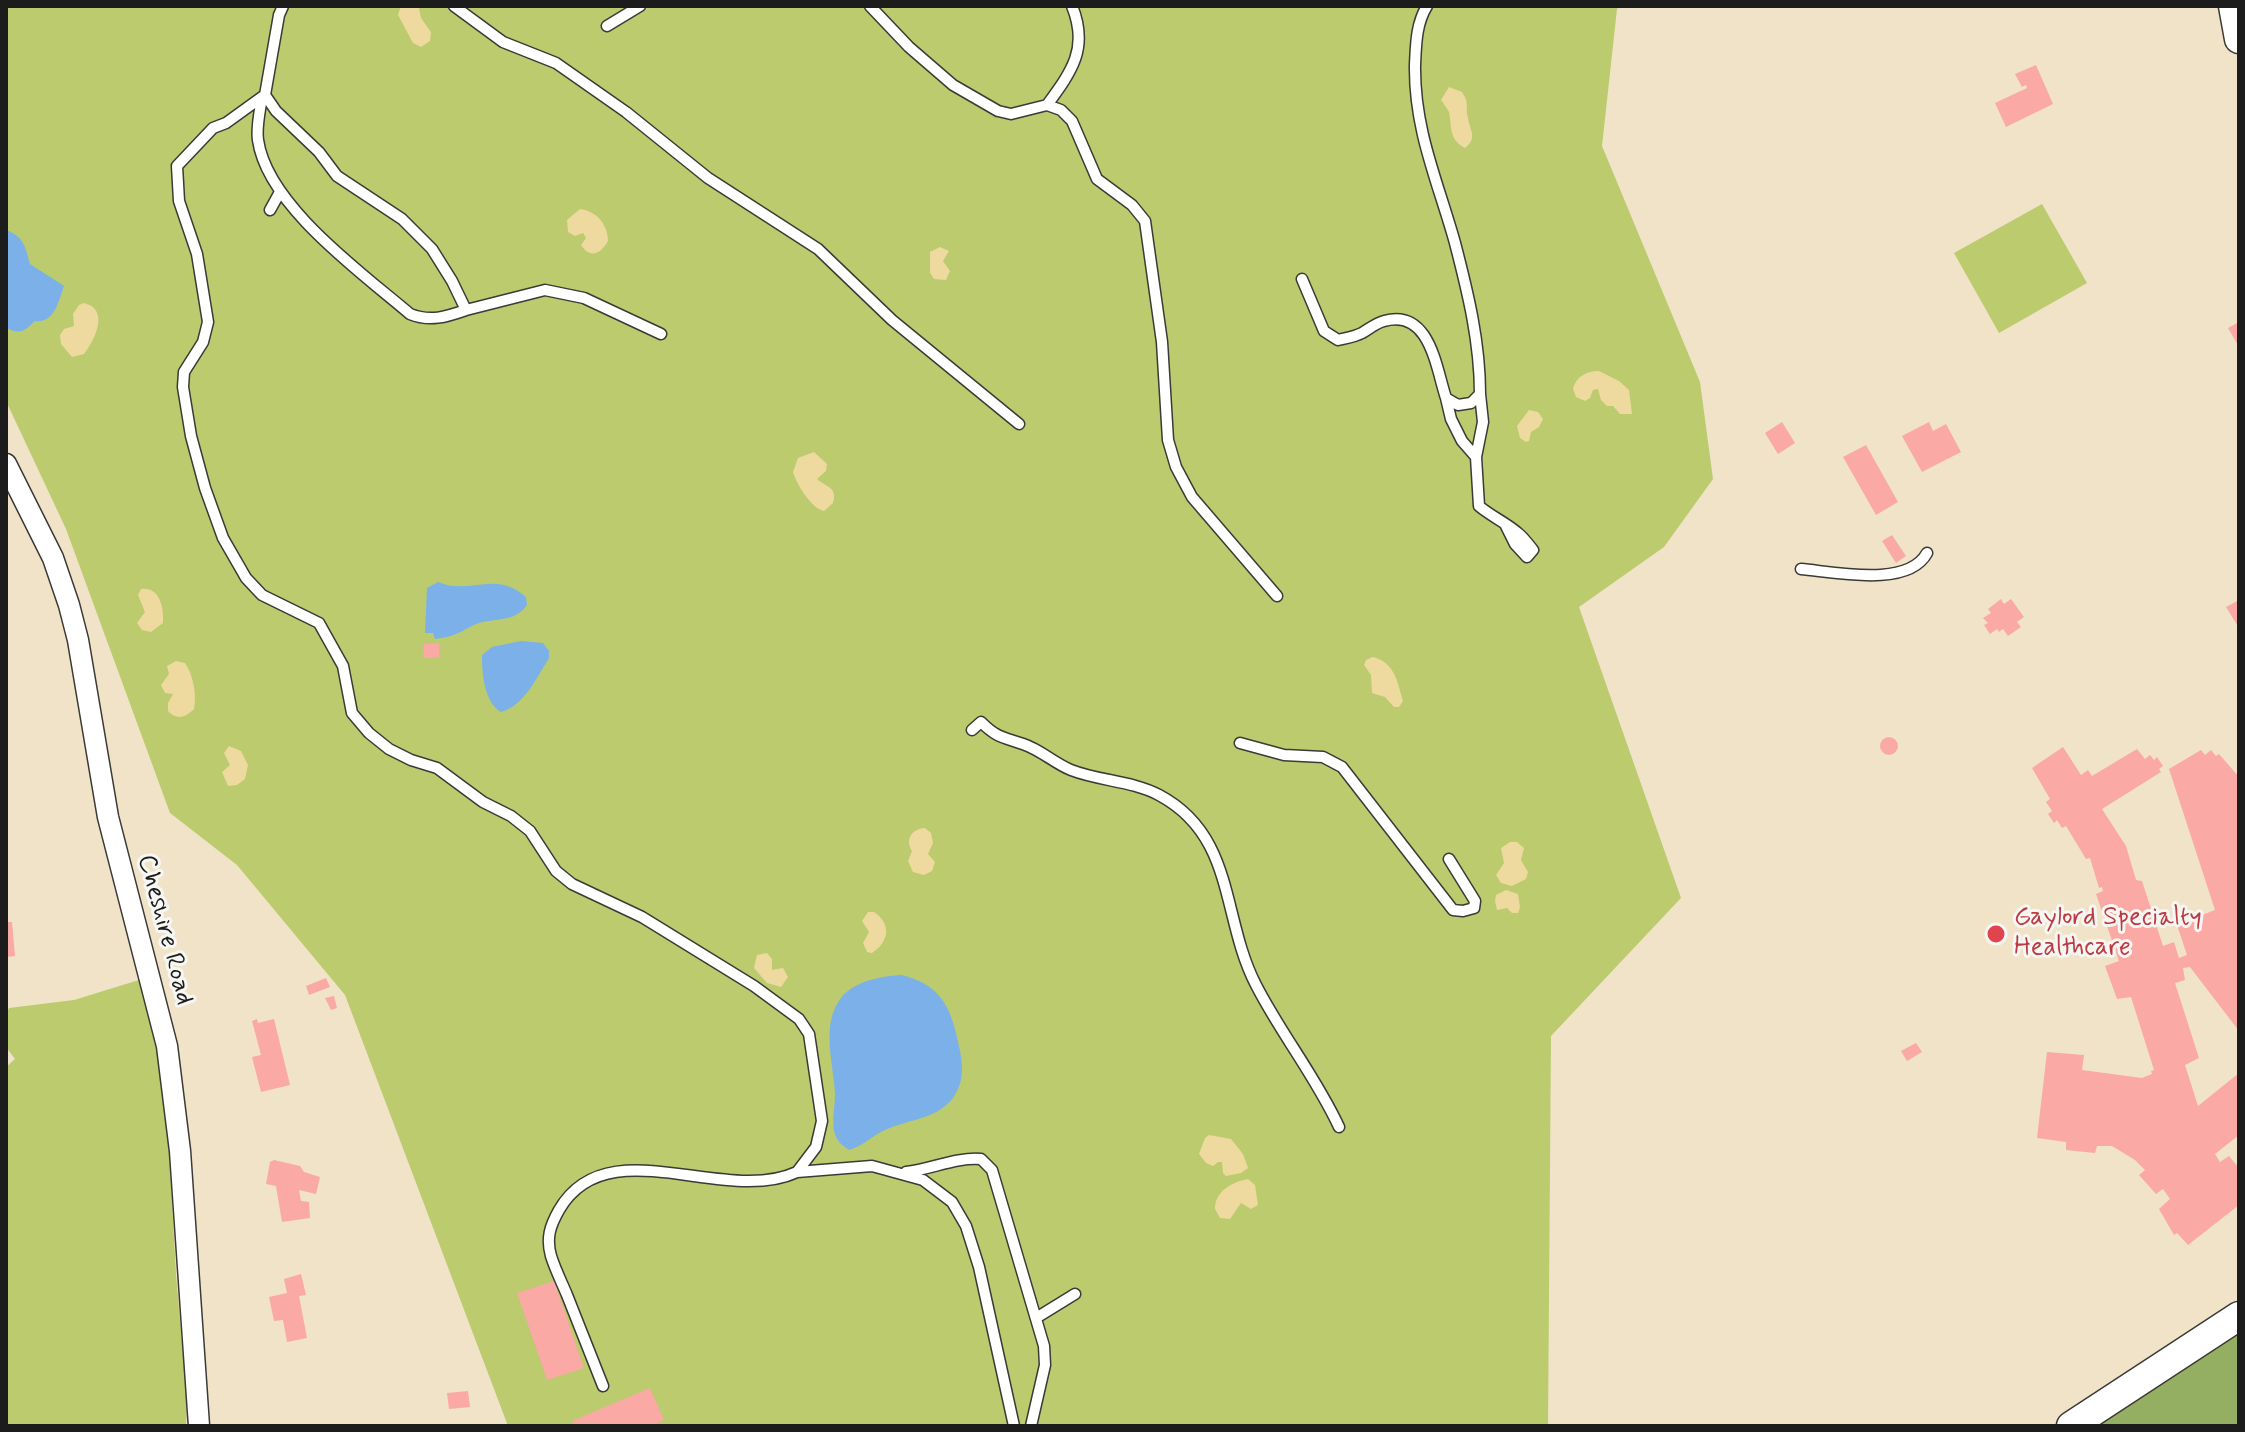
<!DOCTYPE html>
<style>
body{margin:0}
#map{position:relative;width:2245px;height:1432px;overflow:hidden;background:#f0e3c8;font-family:Mynerve,sans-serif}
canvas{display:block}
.frame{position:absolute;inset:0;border:8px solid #1c1c1c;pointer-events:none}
</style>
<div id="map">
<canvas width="2245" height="1432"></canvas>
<div class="frame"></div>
</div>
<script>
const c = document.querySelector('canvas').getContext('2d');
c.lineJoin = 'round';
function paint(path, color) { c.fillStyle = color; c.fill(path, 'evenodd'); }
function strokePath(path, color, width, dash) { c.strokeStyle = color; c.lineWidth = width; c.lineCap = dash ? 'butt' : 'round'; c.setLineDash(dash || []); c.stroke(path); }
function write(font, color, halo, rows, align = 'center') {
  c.font = font + ' Mynerve,sans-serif'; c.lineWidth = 6; c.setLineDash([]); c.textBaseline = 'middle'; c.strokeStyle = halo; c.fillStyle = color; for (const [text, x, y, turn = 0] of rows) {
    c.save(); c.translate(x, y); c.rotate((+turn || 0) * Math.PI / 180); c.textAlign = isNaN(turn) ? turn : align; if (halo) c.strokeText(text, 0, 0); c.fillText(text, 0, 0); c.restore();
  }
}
paint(new Path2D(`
 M6,6h1614l-3,3 -15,137 98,236 13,97 -49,68 -85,60 102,291 -130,138 -3,390h-1040l-163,-431 -108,-130 -67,-52 -104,-284 -60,-128z
 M2042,204l45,79 -88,50 -45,-80z
 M139,980l21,84 9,82 7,128 11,127 -1,25h-180v-359l9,-8 -9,-12v-32l3,-7 65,-8z`), '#bbcb6e');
paint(new Path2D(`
 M2239,1332v94h-142z`), '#94af61');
paint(new Path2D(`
 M401,6l18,2 2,10 10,14 -1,9 -9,6 -8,-4 -15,-28z
 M1449,87l13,5c8,12 3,13 6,26 2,13 10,20 -3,30 -17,-9 -13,-22 -16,-36 -1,-2 -7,-11 -8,-12z
 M580,209c16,2 28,15 28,32 -7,13 -18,18 -27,4l5,-7 -3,-5 -8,3 -7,-4 -1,-12z
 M940,247l9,4 -6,10 7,10 -4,9 -12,-1 -4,-6v-21z
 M84,303c26,6 11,37 0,51l-12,3 -11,-13 -1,-9 4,-6 10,-3 -1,-12 6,-9z
 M1599,371l20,10 10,9 3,24h-12l-7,-8h-6l-6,-6 -3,-11 -5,1 -3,8 -5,3 -9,-4 -3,-8c3,-13 14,-18 26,-18z
 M1529,410l9,2 5,7 -4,8 -8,5 -2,9 -3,1 -6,-4 -3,-12z
 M814,452l13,12 -1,7 -9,8c9,8 21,8 16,24l-9,8c-13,-3 -27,-26 -31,-39l5,-14z
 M141,589c19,-2 23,18 22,34l-12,9 -9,-2 -5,-7 8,-11 -7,-17z
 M1373,657c22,6 24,24 30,44l-4,6h-5l-9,-10 -13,-4 -1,-18 -7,-10 2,-5z
 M176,661l9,2c8,11 12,32 9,46 -8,8 -17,12 -26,2v-8l5,-9 -8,-1 -4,-8 8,-11 -2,-8z
 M229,746l12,5 7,14 -3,14 -8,6 -9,1 -6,-14 8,-7 -6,-12z
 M925,828l6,5 2,10 -5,11 7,8 -3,9 -8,4 -11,-3 -5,-11 4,-10c-7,-11 -1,-22 13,-23z
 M1510,842h7l7,6 -3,12 7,12 -2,7 -14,7 -11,-3 -5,-8 8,-12 -3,-15z
 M1506,890l12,4 2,13 -2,6h-6l-5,-5 -10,2 -2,-9 1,-6z
 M868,912h6c18,12 15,30 -2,41l-5,-1 -4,-9 6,-11 -7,-11z
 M767,953l5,6v11l11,-2 5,9 -7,10 -14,-4 -13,-15 3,-13z
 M1209,1135l22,4 12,15 5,14 -7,5 -15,3 -3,-3 -1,-11h-4l-5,4 -7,-3 -7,-9 6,-16z
 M1248,1179l7,6 3,20 -7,4 -10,-6 -11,16 -10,-1 -5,-9c0,-18 17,-27 33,-30z`), '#eeda9e');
paint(new Path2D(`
 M6,230c18,7 19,16 24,34l34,22c-6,16 -9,37 -29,35 -11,10 -14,14 -29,7z
 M438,582c32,14 57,-13 88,15l1,8c-14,20 -36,11 -55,21 -17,9 -18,10 -37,13l-2,-6h-8l2,-45z
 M521,641l22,2 6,8v7c-12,19 -25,48 -48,54 -17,-10 -19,-39 -19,-57l10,-8z
 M901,975c43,10 51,36 59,76 3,17 4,31 -7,47 -18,23 -48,21 -72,34 -11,6 -19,14 -32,18 -8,-6 -12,-8 -15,-19 -2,-12 1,-25 1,-37 -1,-29 -14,-67 4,-93 11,-19 42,-25 62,-26z`), '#7cb0e9');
paint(new Path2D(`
 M2036,65l17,39 -47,23 -11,-24 32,-15 -1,-3 -4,2 -7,-13z
 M2239,322v25l-11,-19z
 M1782,422l13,21 -17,11 -13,-21z
 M1929,422l4,9 13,-7 15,28 -39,20 -20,-36z
 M1866,445l32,57 -22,13 -33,-58z
 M1892,535l14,21 -10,7 -14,-22z
 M2001,599l3,5 7,-5 13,18 -7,5 4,5 -13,9 -5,-7 -4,3 -2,-3 -7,5 -6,-9 4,-2 -5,-5 8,-5 -3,-4z
 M2239,600v28l-13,-21z
 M439,643v15h-16l1,-14z
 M1880 746a9 9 0 1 1 18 0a9 9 0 1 1-18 0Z
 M2063,747l18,28 7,-5 4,6 45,-27 8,10 5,-4 4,5 3,-3 6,9 -4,3 2,3 -59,37 24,37 10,34 6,1 21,65 11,-4 5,16 8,-3 -10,-30 38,-15 -46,-141 32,-19 4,5 6,-5 5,6 3,-2 20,23v254l-49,-64 -7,1 2,12 -10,3 24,75 -14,7 13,41 41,-33v62l-24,19 5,8 9,-6 10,12v37l-51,40 -11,-12 -3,2 -15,-26 11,-10 -7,-10 -7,5 -17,-19 6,-5 -10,-10 -23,-14h-15l-2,7 -29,-3v-8l-29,-4 10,-86 37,3 -2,15 60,8 10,-4 -1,-3 3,-1 -23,-73 -14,2 -12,-33 14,-5 -23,-67 7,-3 -1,-4 -3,1 -9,-30 -4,1 -20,-33 -4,2 -5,-8 -3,3 -6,-9 4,-3 -6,-9 4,-3 -18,-31z
 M6,922h6l3,34 -9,1z
 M326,978l4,9 -21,8 -3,-9z
 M334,996l3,12 -6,2 -6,-12z
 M257,1019l1,4 16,-4 16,66 -29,7 -9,-35 9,-2 -9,-34z
 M1916,1043l6,9 -15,9 -6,-10z
 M274,1160l26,6 4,6 16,5 -4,17 -17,-4 2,11 8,1 1,16 -28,4 -6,-36 -10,-2 4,-22z
 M301,1274l5,21 -7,1 8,42 -20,4 -4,-22 -9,1 -5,-24 18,-4 -3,-14z
 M554,1281l30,87 -37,12 -30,-87z
 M650,1388l14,32 -13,6h-77l-2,-5z
 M468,1391l2,16 -21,2 -2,-16z`), '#faa9a4');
const lane = new Path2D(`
 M283,6l-4,9 -14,80 11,16 43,41 18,24 65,43 30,30 20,32 14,29 79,-20 39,8 77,36
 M454,6l49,36 53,21 70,49 82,66 110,71 74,71 127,104
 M870,6l39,41 44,38 45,26 13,3 36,-9 14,5 11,11 25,58 35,26 13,16 17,121 6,98 8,27 16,30 85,99
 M607,26l33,-20
 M262,97l-36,26 -13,5 -36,38 2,35 18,53 11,68 -5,20 -19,30 -1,15 8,49 14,52 18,50 23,40 16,17 57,28 24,43 9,47 17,20 20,16 22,11 26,8 46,34 28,14 19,15 26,40 16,13 70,33 112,69 45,33 10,15 13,87 -6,26 -19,25
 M262,97c-2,14 -6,30 -4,43 9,65 104,133 152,174 20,8 36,3 56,-4
 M1047,105c25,-34 42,-57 25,-99
 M270,210l10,-18
 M1302,279l22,52 14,9c8,-2 16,-3 24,-7 7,-4 14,-10 22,-12 46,-13 52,47 62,77l12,7 13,-2 9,-9c0,-52 -12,-101 -25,-151 -17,-61 -41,-113 -40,-178 1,-21 1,-41 12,-59
 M1446,398l5,21 11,22 14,16 3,49c13,11 28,17 40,28 5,4 10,11 14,16l-6,7 -12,-13 -9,-18
 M1476,457l7,-35 -3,-28
 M1801,569c34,3 107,19 126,-16
 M972,730l9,-8c16,16 22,15 42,22 18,6 31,19 48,26 28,11 62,11 88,25 77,41 62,123 97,190 25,49 60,92 83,142
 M1240,743l44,12 39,2 19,10 111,143 10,1 11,-3 1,-7 -26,-42
 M906,1172c26,-3 50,-15 75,-13l11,11 52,176 1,19 -14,61
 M1036,1318l39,-24
 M603,1386c-12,-30 -24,-60 -36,-91 -5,-12 -12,-26 -16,-39 -5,-18 -1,-30 8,-46 48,-83 165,-4 238,-38l75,-6 51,14 29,22 14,24 13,41 35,159`);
const street = new Path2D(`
 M6,464l47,94 16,47 9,35 30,177 59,229 13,105 19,275`);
const secondary = new Path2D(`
 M2233,6l6,33
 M2071,1426l168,-110`);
strokePath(lane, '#3c3a36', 13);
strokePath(street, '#3c3a36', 23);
strokePath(secondary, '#3c3a36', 31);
strokePath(lane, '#fff', 10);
strokePath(street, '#fff', 20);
strokePath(secondary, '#fff', 28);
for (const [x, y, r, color] of [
 [1996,934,10,"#e0444e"]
]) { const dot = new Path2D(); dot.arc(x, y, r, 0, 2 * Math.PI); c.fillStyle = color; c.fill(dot); strokePath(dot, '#f6f6f2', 3); }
write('26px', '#be3a42', '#f6f6f2', [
 ["Gaylord Specialty",2014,919],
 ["Healthcare",2014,949]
], 'left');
write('26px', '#1c1c1c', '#f6f6f2', [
 ["Cheshire Road",164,930,75]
]);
</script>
